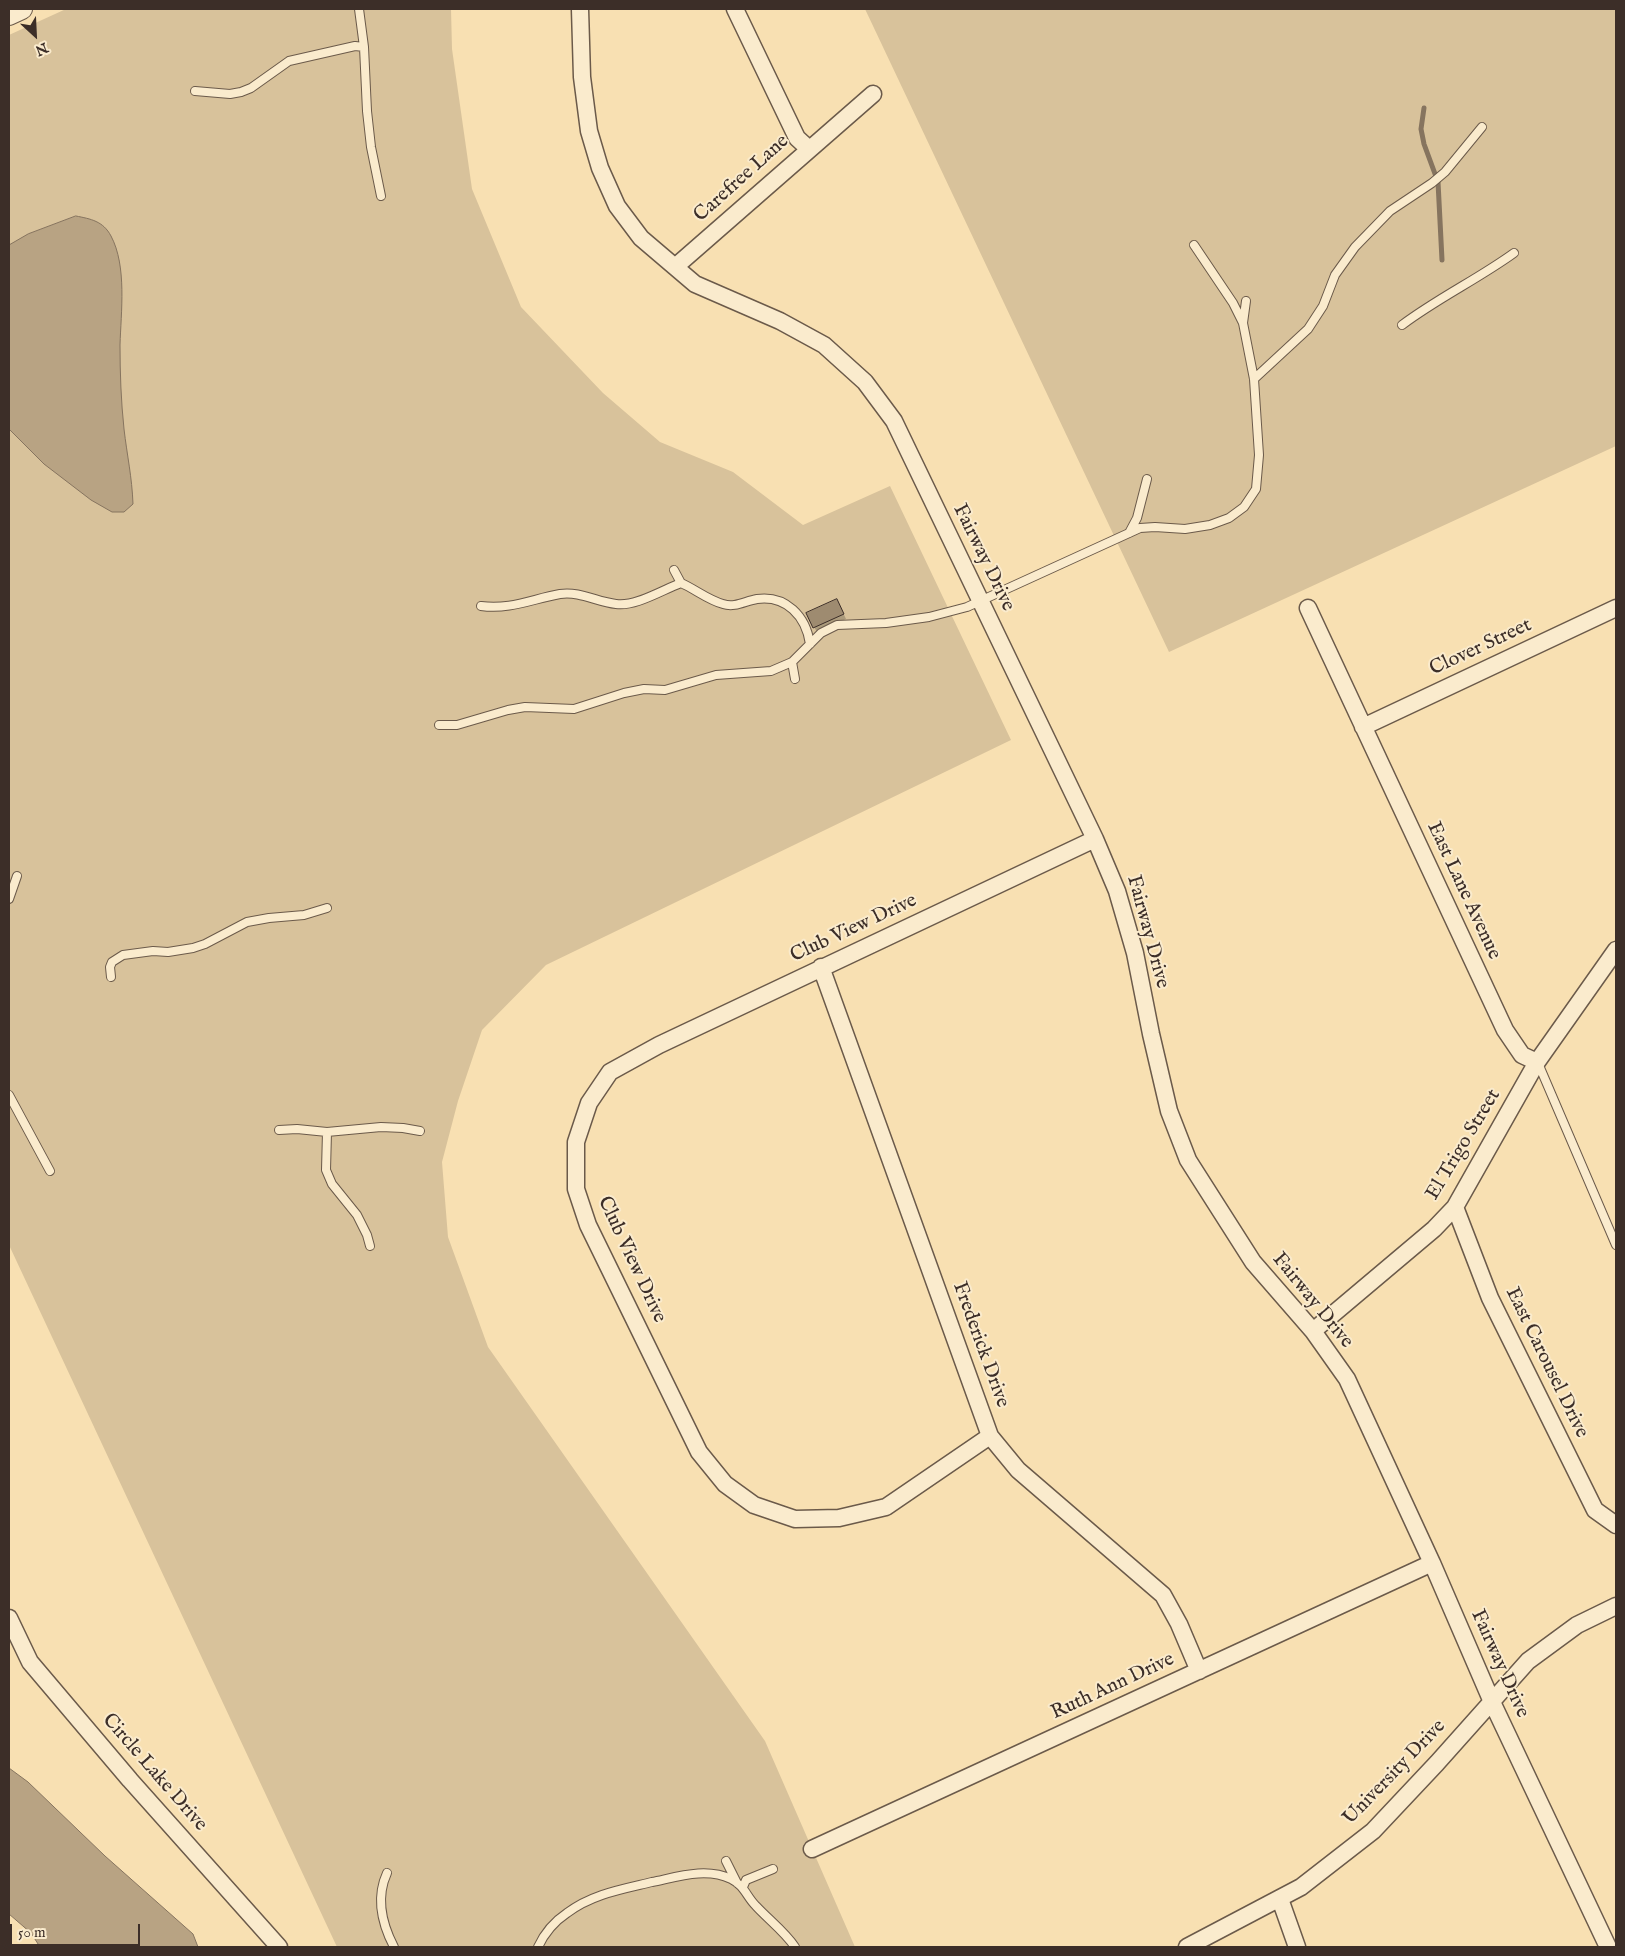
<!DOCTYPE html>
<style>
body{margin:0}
#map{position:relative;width:1625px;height:1956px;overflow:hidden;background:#f8e0b2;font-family:"IM FELL English",serif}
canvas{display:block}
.frame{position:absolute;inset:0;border:10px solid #3c2e28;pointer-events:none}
.north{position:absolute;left:10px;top:10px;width:50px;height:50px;-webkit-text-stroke:4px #faebcd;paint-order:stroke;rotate:155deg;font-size:14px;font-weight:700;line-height:20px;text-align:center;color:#3c2e28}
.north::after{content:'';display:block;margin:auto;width:18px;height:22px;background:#3c2e28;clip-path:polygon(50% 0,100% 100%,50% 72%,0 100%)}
.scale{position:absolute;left:10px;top:1924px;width:130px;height:22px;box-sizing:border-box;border:2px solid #3c2e28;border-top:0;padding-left:6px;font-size:15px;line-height:18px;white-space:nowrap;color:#3c2e28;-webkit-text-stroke:4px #faebcd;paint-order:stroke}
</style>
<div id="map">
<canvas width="1625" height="1956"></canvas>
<div class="frame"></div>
<div class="north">N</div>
<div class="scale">50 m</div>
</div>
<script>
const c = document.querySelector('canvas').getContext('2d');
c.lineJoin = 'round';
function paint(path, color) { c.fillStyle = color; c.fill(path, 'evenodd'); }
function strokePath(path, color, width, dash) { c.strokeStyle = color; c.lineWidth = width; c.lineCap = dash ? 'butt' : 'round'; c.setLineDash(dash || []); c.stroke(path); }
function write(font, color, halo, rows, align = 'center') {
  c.font = font + ' "IM FELL English",serif'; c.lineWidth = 4; c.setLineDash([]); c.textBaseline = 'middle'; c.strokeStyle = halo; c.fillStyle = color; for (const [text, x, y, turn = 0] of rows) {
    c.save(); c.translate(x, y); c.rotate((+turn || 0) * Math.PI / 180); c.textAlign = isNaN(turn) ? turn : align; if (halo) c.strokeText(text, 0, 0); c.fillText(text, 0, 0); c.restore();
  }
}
paint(new Path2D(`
 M66,9h385l1,40 20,140 49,118 82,86 57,49 73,30 70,53 87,-39 121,254 -465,225 -64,65 -24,71 -16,61 6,75 40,110 277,394 90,206h-518l-328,-702v-1210z
 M865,9h751v437l-447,206z`), '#d8c29b');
const water = new Path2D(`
 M76,216c15,3 27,5 35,20 16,30 10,76 9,109 0,28 1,56 4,84 3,26 8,48 9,75l-9,8h-12l-21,-12 -47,-36 -35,-35v-184l19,-11z
 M9,1768l19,14 77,74 88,78 5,13h-158l-9,-14 -22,-19z`);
paint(water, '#b8a383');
strokePath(water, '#86745f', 1);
paint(new Path2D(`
 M840,606l6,13 -29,13 -3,-5z`), '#0003');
strokePath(new Path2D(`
 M1424,108l-3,21 3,15 14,38 4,78`), '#86745f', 5);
const building = new Path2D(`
 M837,599l7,15 -31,14 -7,-15z`);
paint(building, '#9e8b70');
strokePath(building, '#3c2e28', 1);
const service = new Path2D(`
 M359,9l5,38 3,64 4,36 10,49
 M195,91l35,3 11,-2 10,-4 38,-27 66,-15 9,1
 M1243,323l3,-22
 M1402,325c36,-27 76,-46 112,-72
 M1254,379l54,-50 15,-23 12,-31 20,-28 35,-36 42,-28 13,-11 37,-45
 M1129,533l8,-15 10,-39
 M674,570l7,13
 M481,606c29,4 51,-7 79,-12 20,-3 37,8 56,10 19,3 46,-14 65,-21 14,6 27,17 42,21 12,4 22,-3 34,-5 29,-4 49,17 53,45
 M795,679l-3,-17 29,-29 16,-8 49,-2 43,-6 38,-10 173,-79 15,-1 30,2 25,-4 19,-7 15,-11 12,-18 3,-34 -5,-76 -11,-56 -10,-20 -39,-58
 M439,725h18l51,-15 17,-3 49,2 50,-16 20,-4 21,1 51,-15 55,-4 21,-9
 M9,899l8,-23
 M111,977l-1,-10 2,-5 11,-7 30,-4 15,1 25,-4 12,-4 42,-22 22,-4 35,-3 23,-7
 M1538,1063l78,182
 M9,1095l41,76
 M279,1130l18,-1 30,3 54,-5 22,1 17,3
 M327,1132l-1,38 6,14 25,31 10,20 3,11
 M726,1861l11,22
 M387,1873c-11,24 -5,51 7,74
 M743,1887l3,-7 27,-11
 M538,1947c6,-13 17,-26 29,-34 25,-19 56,-24 85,-31 25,-5 54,-15 79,-3 14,7 15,17 25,27 13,14 29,26 39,41`);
const minor = new Path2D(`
 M580,9l2,68 7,54 11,37 17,38 24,32 54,46 85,37 44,24 41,37 29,39 201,418 22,52 18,62 16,81 18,77 19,49 65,102 60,69 34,48 85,184 60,139 116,245
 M735,9l62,129 12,11
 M675,267l198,-173
 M1308,608l197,422 17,25 15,7
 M1363,727l253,-119
 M821,967l169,469 28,34 145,125 16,29 20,47
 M1455,1207l35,91 105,212 21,15
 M1313,1331l121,-102 21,-22 82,-145 79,-112
 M990,1436l-104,71 -47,11 -44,1 -41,-14 -29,-21 -26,-32 -111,-227 -12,-36v-47l13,-39 21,-31 49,-27 436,-206
 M9,1618l21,44 100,118 149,167
 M812,1849l620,-286
 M1280,1899l17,48
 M1187,1947l114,-60 72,-56 64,-68 91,-102 49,-36 39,-19`);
const tertiary = new Path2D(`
 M9,15l13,-6`);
strokePath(service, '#6b5a4a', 10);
strokePath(minor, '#6b5a4a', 19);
strokePath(tertiary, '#6b5a4a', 22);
strokePath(service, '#faebcd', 8);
strokePath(minor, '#faebcd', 16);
strokePath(tertiary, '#faebcd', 20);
write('20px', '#3c2e28', '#faebcd', [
 ["Carefree Lane",742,179,-42],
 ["Fairway Drive",983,558,64],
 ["Clover Street",1481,648,-25],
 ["East Lane Avenue",1463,891,65],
 ["Club View Drive",854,929,-25],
 ["Fairway Drive",1147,932,75],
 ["El Trigo Street",1464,1145,-59],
 ["Club View Drive",631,1260,65],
 ["Fairway Drive",1312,1301,51],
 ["Frederick Drive",980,1345,70],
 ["East Carousel Drive",1546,1363,64],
 ["Fairway Drive",1499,1664,66],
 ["Ruth Ann Drive",1113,1687,-25],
 ["Circle Lake Drive",154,1773,49],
 ["University Drive",1395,1773,-46]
]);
</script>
